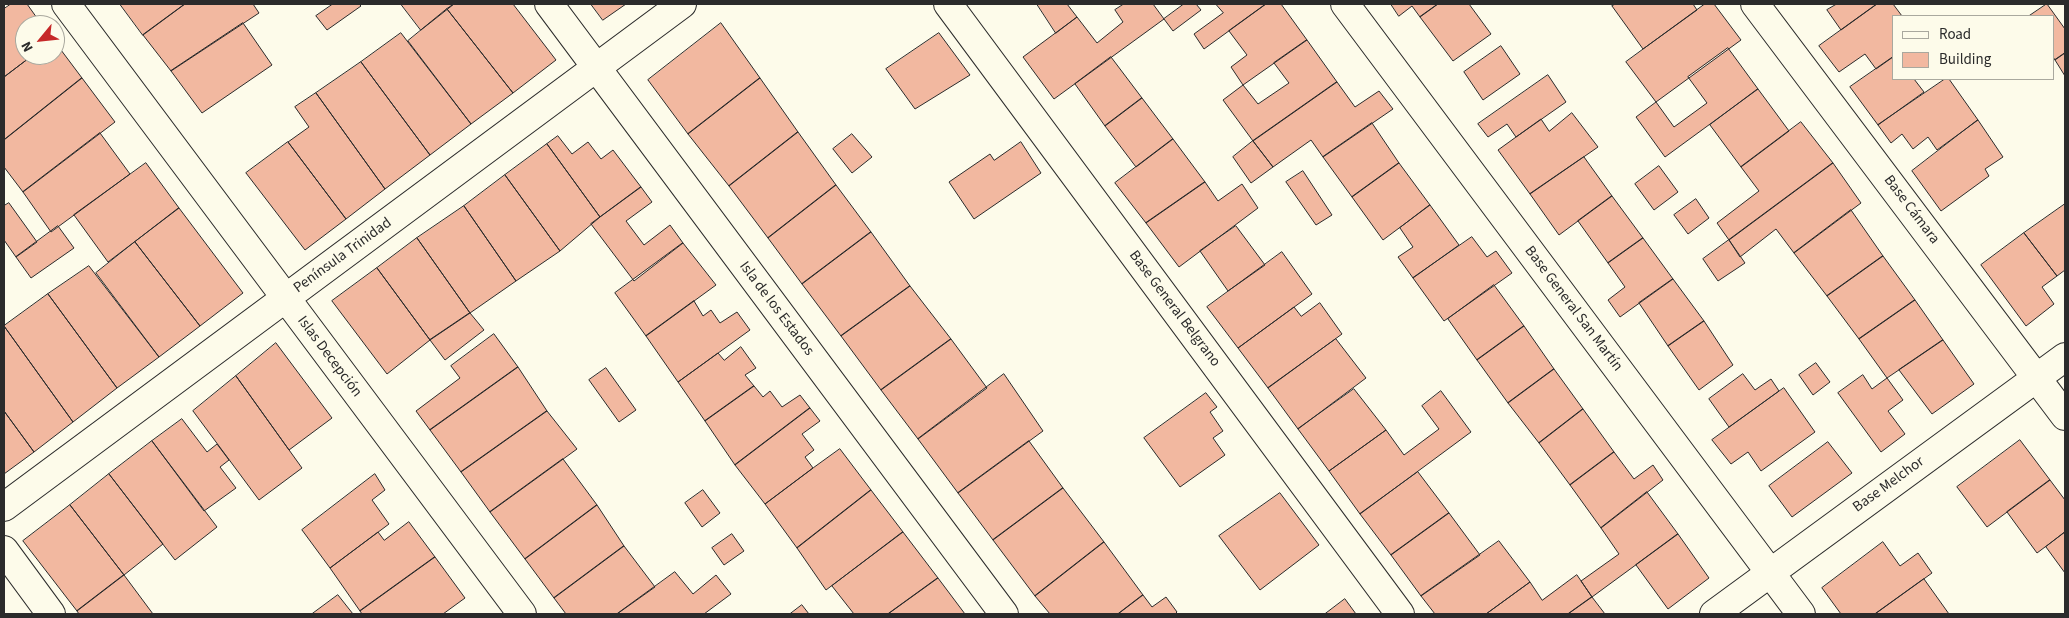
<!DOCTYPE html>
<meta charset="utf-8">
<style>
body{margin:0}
#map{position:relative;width:2069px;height:618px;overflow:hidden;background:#fdfbea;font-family:"Source Sans 3",sans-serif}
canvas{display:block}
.frame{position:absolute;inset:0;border:5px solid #2b2b2b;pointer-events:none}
.legend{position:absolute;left:1892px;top:15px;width:162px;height:65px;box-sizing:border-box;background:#fdfbea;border:1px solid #a9a89e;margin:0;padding:6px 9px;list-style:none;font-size:15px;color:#2b2b2b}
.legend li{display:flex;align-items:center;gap:10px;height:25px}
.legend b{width:25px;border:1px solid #a9a89e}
.north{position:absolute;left:15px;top:15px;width:50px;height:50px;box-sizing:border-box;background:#fdfbea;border:1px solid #a9a89e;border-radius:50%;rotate:242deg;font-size:14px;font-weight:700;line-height:20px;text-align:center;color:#2b2b2b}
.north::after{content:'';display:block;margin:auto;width:18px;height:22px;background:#c62828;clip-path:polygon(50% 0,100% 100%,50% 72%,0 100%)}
</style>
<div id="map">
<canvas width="2069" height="618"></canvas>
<div class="frame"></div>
<ul class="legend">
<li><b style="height:6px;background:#fdfbea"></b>Road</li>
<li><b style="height:14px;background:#f2b8a0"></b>Building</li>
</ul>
<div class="north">N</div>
</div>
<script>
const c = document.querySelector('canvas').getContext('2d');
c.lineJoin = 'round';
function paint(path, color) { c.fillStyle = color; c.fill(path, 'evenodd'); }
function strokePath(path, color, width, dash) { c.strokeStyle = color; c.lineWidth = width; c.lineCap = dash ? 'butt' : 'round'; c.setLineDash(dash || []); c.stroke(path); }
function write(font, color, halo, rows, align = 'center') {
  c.font = font + ' "Source Sans 3",sans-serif'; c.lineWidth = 4; c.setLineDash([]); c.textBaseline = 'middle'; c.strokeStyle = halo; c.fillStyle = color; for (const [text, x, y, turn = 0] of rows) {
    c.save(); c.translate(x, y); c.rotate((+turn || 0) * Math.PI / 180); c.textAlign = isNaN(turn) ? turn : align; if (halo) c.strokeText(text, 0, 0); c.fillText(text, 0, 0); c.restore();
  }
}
const building = new Path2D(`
 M11,4h16l15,21h-17v30h8l-29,22v-68z
 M120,4h65l-42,31z
 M185,4h68l6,9 -88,58 -28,-36z
 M333,4h26l2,2 -34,24 -11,-14z
 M401,4h53l-33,26z
 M454,4h59l43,56 -43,33 -66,-84z
 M591,4h35l-23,16z
 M1037,4h30l10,13 -21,16z
 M1124,4h29l11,15 -110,80 -31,-42 54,-40 20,26 26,-21 -8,-12z
 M1184,4h12l5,6 -28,21 -9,-12z
 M1216,4h50l-62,45 -10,-15 29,-21z
 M1266,4h15l26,36 -64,45 -12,-18 16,-12 -18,-24z
 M1391,4h47l-18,13 -8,-11 -13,10z
 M1438,4h31l22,30 -38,27 -33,-44z
 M1616,4h77l4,6 -54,39 -31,-43z
 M1705,4h9l27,36 -85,62 -30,-40z
 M1837,4h40l-36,26 -14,-20z
 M1877,4h16l9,12h-9v41l-17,12 -11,-15 -26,18 -20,-26z
 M2047,4l18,25v24l-10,7 -2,-3v-41h-24z
 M447,9l66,84 -42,31 -63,-83z
 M243,23l29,42 -70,48 -31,-42z
 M721,23l39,55 -72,56 -40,-54z
 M401,33l70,91 -41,31 -69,-93z
 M939,33l31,42 -55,34 -29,-40z
 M1307,40l30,42 -84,59 -30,-41 20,-15 15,19 31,-21 -15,-20z
 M55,42l27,36 -78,62v-63l29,-22h22z
 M1501,46l19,28 -37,26 -19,-28z
 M1728,48l30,41 -93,68 -29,-40 20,-15 18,25 33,-24 -19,-26z
 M2065,53v23l-10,-16z
 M1111,57l31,41 -37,28 -30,-42z
 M1893,57v22h21l10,13 -46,33 -28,-38z
 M361,62l69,93 -45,34 -69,-96z
 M1548,75l18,27 -50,35 -9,-13 -19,13 -10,-13z
 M82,78l33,44 -92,70 -19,-25v-27z
 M760,78l38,54 -69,54 -41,-52z
 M1945,79h4l29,41 -41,30 -9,-13 -15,12 -11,-15 -11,9 -13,-18z
 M1337,82l18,25 24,-16 14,18 -70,48 -12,-17 -38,27 -20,-26z
 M1758,89l31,42 -48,36 -31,-42z
 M316,93l69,96 -39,30 -58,-77 21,-15 -14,-20z
 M1142,98l31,41 -37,28 -31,-41z
 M1572,113l26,34 -68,47 -32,-44 43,-31 8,12z
 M1978,120l25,37 -18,12 4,7 -48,35 -29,-40z
 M1801,122l32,41 -104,77 -12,-17 42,-32 -18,-24z
 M1372,123l27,40 -47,34 -29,-40z
 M798,132l38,53 -68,53 -39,-52z
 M100,133l30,41 -79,58 -28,-40z
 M852,134l20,23 -20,16 -19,-24z
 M558,136l14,18 16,-12 13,17 12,-9 28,37 -41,30 -53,-73z
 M1173,139l32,43 -59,41 -31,-40z
 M1253,141l20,26 -22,16 -18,-26z
 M288,142l58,77 -41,31 -59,-77z
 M1021,142l20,31 -67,46 -25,-37 41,-28 4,6z
 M547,144l53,73 -40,34 -55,-76z
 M1584,157l28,39 -53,39 -29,-41z
 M146,163l33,45 -71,54 -34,-47z
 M1399,163l31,42 -47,35 -31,-43z
 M1833,163l28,40 -67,50 -18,-24 -36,28 -11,-17z
 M1659,166l19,26 -24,18 -19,-26z
 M1303,171l29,44 -16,10 -30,-43z
 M505,175l55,76 -44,30 -52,-75z
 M1205,182l13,19 24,-17 16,24 -79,59 -33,-44z
 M836,185l35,47 -69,52 -34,-46z
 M641,187l11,15 -26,19 18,24 26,-20 13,18 -49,38 -43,-57z
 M1612,196l31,42 -35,25 -30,-42z
 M1696,199l13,19 -21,16 -14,-19z
 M9,203l28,39 -21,15 -12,-17v-34z
 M2065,204v66l-8,6 -33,-43z
 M1430,205l29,40 -46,33 -15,-21 15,-10 -13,-19z
 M464,206l52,75 -46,32 -53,-75z
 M179,208l64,85 -43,33 -65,-84z
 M1851,210l32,46 -56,40 -33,-43z
 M58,226l16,22 -43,30 -15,-21z
 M1236,226l29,39 -37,26 -28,-40z
 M871,232l39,54 -69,50 -39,-52z
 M2024,233l33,43 -15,11 12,17 -28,22 -45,-61z
 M1472,237l15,20 9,-6 16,22 -68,48 -31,-43z
 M417,238l53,75 -40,27 -53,-72z
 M1643,238l30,41 -53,38 -12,-17 17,-13 -17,-24z
 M1729,240l16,23 -27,18 -15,-22z
 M135,242l65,84 -41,31 -63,-84z
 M683,243l33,42 -70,51 -31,-43z
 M1282,252l30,42 -74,54 -31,-41z
 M1883,256l32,44 -56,39 -32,-43z
 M89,266l70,91 -42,31 -69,-94z
 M377,268l53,72 -43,34 -55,-73z
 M1673,279l31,42 -36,25 -29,-43z
 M1494,285l30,41 -47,34 -29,-41z
 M910,286l41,53 -70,51 -40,-54z
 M48,294l69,94 -44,34 -69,-96z
 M1915,300l28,40 -56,38 -28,-39z
 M694,301l9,15 8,-6 9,13 17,-11 13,18 -72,52 -32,-46z
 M1320,303l22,31 -74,54 -30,-40 56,-41 7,9z
 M470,313l14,17 -39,30 -15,-20z
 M1704,321l29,44 -34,25 -31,-44z
 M4,326l69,96 -39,30 -30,-41z
 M1524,326l30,43 -46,34 -31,-43z
 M494,334l24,33 -88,63 -14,-19 44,-33 -9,-12z
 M951,339l36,49 -69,51 -37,-49z
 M1336,339l30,39 -68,51 -30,-41z
 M1943,340l31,44 -42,30 -33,-44z
 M276,343l56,75 -43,32 -53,-74z
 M741,347l15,21 -11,7 9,11 -49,35 -27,-39 40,-29 6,7z
 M1816,363l14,19 -17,13 -14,-20z
 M518,367l29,44 -86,61 -31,-42z
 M606,368l30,42 -17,12 -30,-42z
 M1554,369l29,40 -44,34 -31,-40z
 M1004,374l39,57 -85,62 -40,-54z
 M1743,374l12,16 16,-11 8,12 -50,36 -20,-28z
 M1863,375l9,14 15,-11 16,22 -15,11 17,23 -24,18 -43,-59z
 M236,376l66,92 -43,32 -66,-89z
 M754,386l9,11 7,-6 12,16 18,-12 10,13 -75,57 -30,-44z
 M1784,388l31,44 -54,39 -13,-19 -17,12 -19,-24z
 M1354,389l32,41 -57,41 -31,-42z
 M1441,391l30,41 -111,82 -31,-43 57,-41 18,25 35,-26 -17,-23z
 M1206,393l11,14 -7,5 13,19 -10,7 12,17 -45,32 -36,-49z
 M810,408l10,13 -18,13 12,16 -9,7 8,11 -48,36 -30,-39z
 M1583,409l31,43 -44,33 -31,-42z
 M4,411l30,41 -30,22z
 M547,411l30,38 -87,63 -29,-40z
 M182,419l25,33 10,-8 12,16 -9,7 16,21 -32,23 -52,-70z
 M2020,440l30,40 -63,47 -30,-40z
 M152,441l65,86 -42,33 -66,-86z
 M1029,441l34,47 -70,52 -35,-47z
 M1828,442l24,31 -60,44 -23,-31z
 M840,449l31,41 -74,58 -32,-44 48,-36z
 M1614,452l20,27 19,-14 10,15 -62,48 -31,-43z
 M563,459l34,46 -72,54 -35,-47z
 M1418,472l31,41 -58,42 -31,-41z
 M109,474l54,70 -39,31 -54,-70z
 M375,474l10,16 -13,10 17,24 -59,44 -28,-38z
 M2050,480l15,20v32l-28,21 -30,-41z
 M1063,488l41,54 -69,54 -42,-56z
 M703,490l17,23 -18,14 -17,-24z
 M871,490l32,42 -77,58 -29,-42z
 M1647,492l31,42 -86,63 -11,-16 38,-27 -18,-26z
 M1280,493l39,52 -59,45 -41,-54z
 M70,505l54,70 -47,36 -54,-70z
 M597,505l27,41 -70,52 -29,-39z
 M1449,513l31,42 -59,41 -30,-41z
 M409,522l26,35 -75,54 -30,-43 48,-36 6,8z
 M903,532l35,46 -50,36h-34l-22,-28z
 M2065,532v41l-19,-26z
 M732,534l12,17 -20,14 -12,-17z
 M1678,534l31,44 -41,31 -32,-44z
 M1499,541l31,41 -44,32h-51l-14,-18z
 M1104,542l39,53 -25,19h-68l-15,-18z
 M1883,542l17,24 18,-13 14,20 -57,41h-34l-19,-26z
 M624,546l31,41 -38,27h-51l-12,-16z
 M435,557l30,41 -22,16h-81l-2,-3z
 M675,572l18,22 23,-19 15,19 -27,20h-87z
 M124,575l29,39h-74l-2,-3z
 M1577,575l15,22 -24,17h-82l44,-32 12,18z
 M938,578l27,36h-77z
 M1924,579l25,35h-74z
 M338,595l15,19h-41z
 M1143,595l9,12 14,-10 11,15 -2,2h-57z
 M1592,597l13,17h-37z
 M1345,599l11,15h-31z
 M802,605l7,9h-19z`);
paint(building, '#f2b8a0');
strokePath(building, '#2b2b2b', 1);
const street = new Path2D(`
 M66,4l456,610
 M549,4l455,610
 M948,4l452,610
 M1345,4l456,610
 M1755,4l310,412
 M4,507l678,-503
 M4,550l47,64
 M1714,614l351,-257`);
strokePath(street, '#2b2b2b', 30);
strokePath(street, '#fdfbea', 28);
write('15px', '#2b2b2b', '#fdfbea', [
 ["Base Cámara",1911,210,53],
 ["Península Trinidad",343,256,-36],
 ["Isla de los Estados",776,309,53],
 ["Base General Belgrano",1174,309,53],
 ["Base General San Martín",1573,309,53],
 ["Islas Decepción",329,357,53],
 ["Base Melchor",1889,485,-36]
]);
</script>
